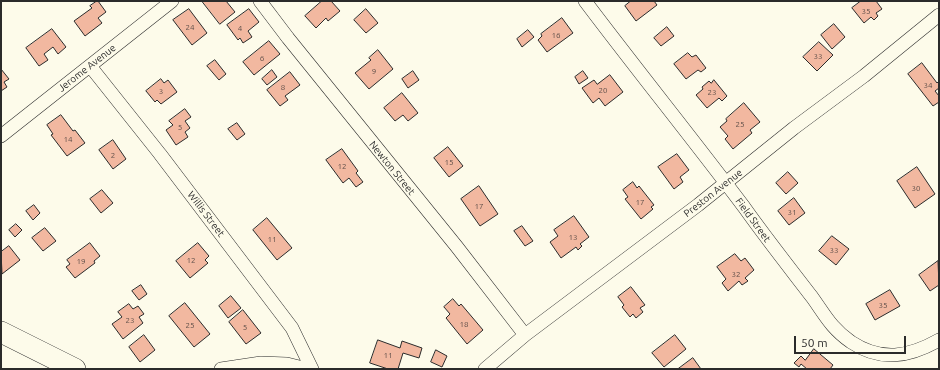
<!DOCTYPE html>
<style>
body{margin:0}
#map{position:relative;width:940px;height:370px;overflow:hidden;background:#fdfbea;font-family:Ubuntu,sans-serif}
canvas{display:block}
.frame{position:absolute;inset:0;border:2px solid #2b2b2b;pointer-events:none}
.scale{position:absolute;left:794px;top:336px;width:112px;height:18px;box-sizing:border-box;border:2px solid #2b2b2b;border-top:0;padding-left:5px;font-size:12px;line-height:14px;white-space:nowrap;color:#2b2b2b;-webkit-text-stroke:3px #fdfbea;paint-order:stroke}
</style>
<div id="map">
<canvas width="940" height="370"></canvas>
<div class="frame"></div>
<div class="scale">50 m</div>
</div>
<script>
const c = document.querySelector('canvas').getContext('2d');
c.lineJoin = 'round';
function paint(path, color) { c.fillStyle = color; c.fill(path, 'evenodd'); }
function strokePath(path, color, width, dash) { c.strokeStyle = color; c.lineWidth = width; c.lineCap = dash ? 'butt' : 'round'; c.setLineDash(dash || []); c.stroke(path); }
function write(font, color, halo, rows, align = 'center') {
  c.font = font + ' Ubuntu,sans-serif'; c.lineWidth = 3; c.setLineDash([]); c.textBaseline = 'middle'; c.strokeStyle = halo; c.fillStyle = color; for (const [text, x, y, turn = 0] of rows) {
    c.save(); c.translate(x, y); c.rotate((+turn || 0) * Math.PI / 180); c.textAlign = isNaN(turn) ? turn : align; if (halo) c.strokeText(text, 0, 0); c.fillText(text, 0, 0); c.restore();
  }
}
const building = new Path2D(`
 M97,1h1l8,11 -8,6 4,5 -17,13 -11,-15 18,-13 -2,-2z
 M202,1h24l9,11 -15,12z
 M322,1h9l9,10 -12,10 -2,-3 -10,10 -11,-12z
 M631,1h23l3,4 -21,16 -11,-15z
 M861,1h15l6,8 -6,4 2,3 -4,4 -3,-3 -7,6 -12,-15z
 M189,9l18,24 -15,12 -19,-25z
 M249,9l10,13 -11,9 4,6 -9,6 -3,-5 -2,2 -11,-15z
 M366,9l12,14 -12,10 -12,-13z
 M562,18l11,15 -26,19 -9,-12 4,-4 -1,-2z
 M834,24l11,13 -13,12 -11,-14z
 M667,27l7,9 -13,10 -7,-8z
 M52,29l14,18 -8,7 -5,-7 -9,7 4,6 -9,6 -13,-18z
 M528,30l6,7 -12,10 -5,-8z
 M269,41l11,13 -26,21 -11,-13z
 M819,42l14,13 -16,16 -14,-14z
 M378,50l15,19 -24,20 -14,-16 16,-13 -2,-2z
 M688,53l4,4 4,-2 10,13 -5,4 -3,-2 -12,9 -12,-15z
 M215,60l11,14 -7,6 -12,-14z
 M922,63l15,20 2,-2v7l-4,3 4,5v6l-6,4 -25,-32z
 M1,69l8,10 -5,3 3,5 -6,4z
 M272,70l5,7 -10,8 -5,-6z
 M413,71l6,9 -11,8 -6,-9z
 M583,71l5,7 -9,6 -4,-7z
 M290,72l10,13 -15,11 3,4 -8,6 -13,-16z
 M610,75l13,17 -18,14 -6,-8 -6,5 -11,-15 12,-8 3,4z
 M161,79l3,4 4,-3 9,12 -16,12 -4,-4 -2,2 -9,-11z
 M714,80l13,16 -5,5 -3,-3 -12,10 -11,-13 7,-6 -1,-2 7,-6 2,2z
 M402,93l16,20 -10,8 -5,-6 -8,6 -11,-13z
 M744,103l16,19 -10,8 2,3 -19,16 -8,-10 3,-3 -8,-9 7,-6 -1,-2z
 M185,109l6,8 -6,4 5,7 -5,4 3,5 -12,8 -10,-15 7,-5 -4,-4z
 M61,115l12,16 2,-1 10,13 -18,13 -16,-21 2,-1 -6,-9z
 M237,123l8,11 -8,6 -9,-11z
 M113,140l13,19 -13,10 -14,-19z
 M448,147l15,19 -14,11 -15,-19z
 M342,149l16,22 -2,2 7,9 -7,5 -7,-9 -6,5 -17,-23z
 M677,154l12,16 -9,7 3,5 -9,7 -16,-22z
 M917,167l18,27 -20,14 -18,-27z
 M788,172l10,11 -12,11 -10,-11z
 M633,182l4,6 2,-2 15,19 -3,2 2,2 -12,10 -16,-20 3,-2 -5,-7z
 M479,186l19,28 -18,12 -19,-27z
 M102,190l11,13 -12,10 -11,-14z
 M794,198l11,15 -16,12 -11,-14z
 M34,205l6,8 -7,7 -7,-9z
 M574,216l15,21 -9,7 2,2 -4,4 -2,-3 -15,11 -11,-16 8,-6 -4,-6z
 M267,218l25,30 -15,12 -24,-30z
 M16,224l6,6 -7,7 -6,-7z
 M522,226l11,15 -8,5 -11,-15z
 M45,228l11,13 -13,10 -11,-13z
 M832,236l17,13 -13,16 -17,-14z
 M90,243l10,13 -6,5 1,2 -20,15 -9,-11 4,-3 -3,-4z
 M198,243l11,13 -4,4 3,3 -18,15 -14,-17z
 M9,246l11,14 -18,14 -1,-22z
 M735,254l6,7 4,-3 9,12 -9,8 3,3 -6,4 -3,-4 -11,10 -6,-8 4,-4 -9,-12z
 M938,261l1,24 -9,6 -11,-16z
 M141,285l6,9 -8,6 -7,-9z
 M631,287l14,18 -5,3 3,4 -7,6 -3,-4 -3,3 -8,-10 2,-2 -6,-8z
 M890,290l10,16 -25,14 -9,-16z
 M231,296l10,12 -13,10 -9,-12z
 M453,299l6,7 2,-2 22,26 -16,14 -21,-26 4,-4 -6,-7z
 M185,303l25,31 -16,13 -25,-31z
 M129,304l4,5 5,-3 6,8 -5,3 4,6 -20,16 -11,-15 10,-7 -4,-5z
 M243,310l18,23 -15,11 -17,-22z
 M144,335l11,15 -15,12 -11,-15z
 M675,335l11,14 -22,18 -12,-14z
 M378,340l22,8 2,-7 20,7 -3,10 -16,-5 -5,16h-10l-18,-6z
 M814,349l19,16 -3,4h-23l-6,-5 -2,3 -5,-4 7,-7 4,4z
 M436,350l11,6 -5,11 -11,-5z
 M693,358l8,11h-23z`);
paint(building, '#f2b8a0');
strokePath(building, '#2b2b2b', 1);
const minor = new Path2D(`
 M260,1l28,37 169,209 68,88
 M585,1c52,69 107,137 159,206 22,31 45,60 68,90 13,18 19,31 39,45 30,20 58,15 88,-2
 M90,66l70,88 132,174 20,41
 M1,136l171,-135
 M221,369l40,-6 26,1 20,5
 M485,369l40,-34 173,-130 96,-77 70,-52 75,-61`);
const primary = new Path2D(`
 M1,332l74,37`);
strokePath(minor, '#2b2b2b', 14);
strokePath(primary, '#2b2b2b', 22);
strokePath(minor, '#fdfbea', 13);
strokePath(primary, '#fdfbea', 21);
write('8px', '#5d4e48', null, [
 ["35",866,11],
 ["24",190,27],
 ["4",240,28],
 ["16",556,35],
 ["33",818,56],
 ["6",262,58],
 ["9",374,71],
 ["34",928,85],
 ["8",283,87],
 ["20",603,90],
 ["3",161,91],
 ["23",712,92],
 ["25",740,124],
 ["5",180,127],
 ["14",68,139],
 ["2",113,155],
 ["15",449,162],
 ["12",342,166],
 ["30",916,188],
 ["17",640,202],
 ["17",479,206],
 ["31",792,212],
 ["13",573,237],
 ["11",272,239],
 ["33",834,250],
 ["12",191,260],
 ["19",81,261],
 ["32",736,274],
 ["35",883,305],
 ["23",130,320],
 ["18",464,324],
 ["25",190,325],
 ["5",245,327],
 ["11",388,355]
]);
write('10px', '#2b2b2b', '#fdfbea', [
 ["Jerome Avenue",87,68,-38],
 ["Newton Street",392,168,51],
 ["Preston Avenue",713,193,-38],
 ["Willis Street",206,214,53],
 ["Field Street",753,220,54]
]);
</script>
